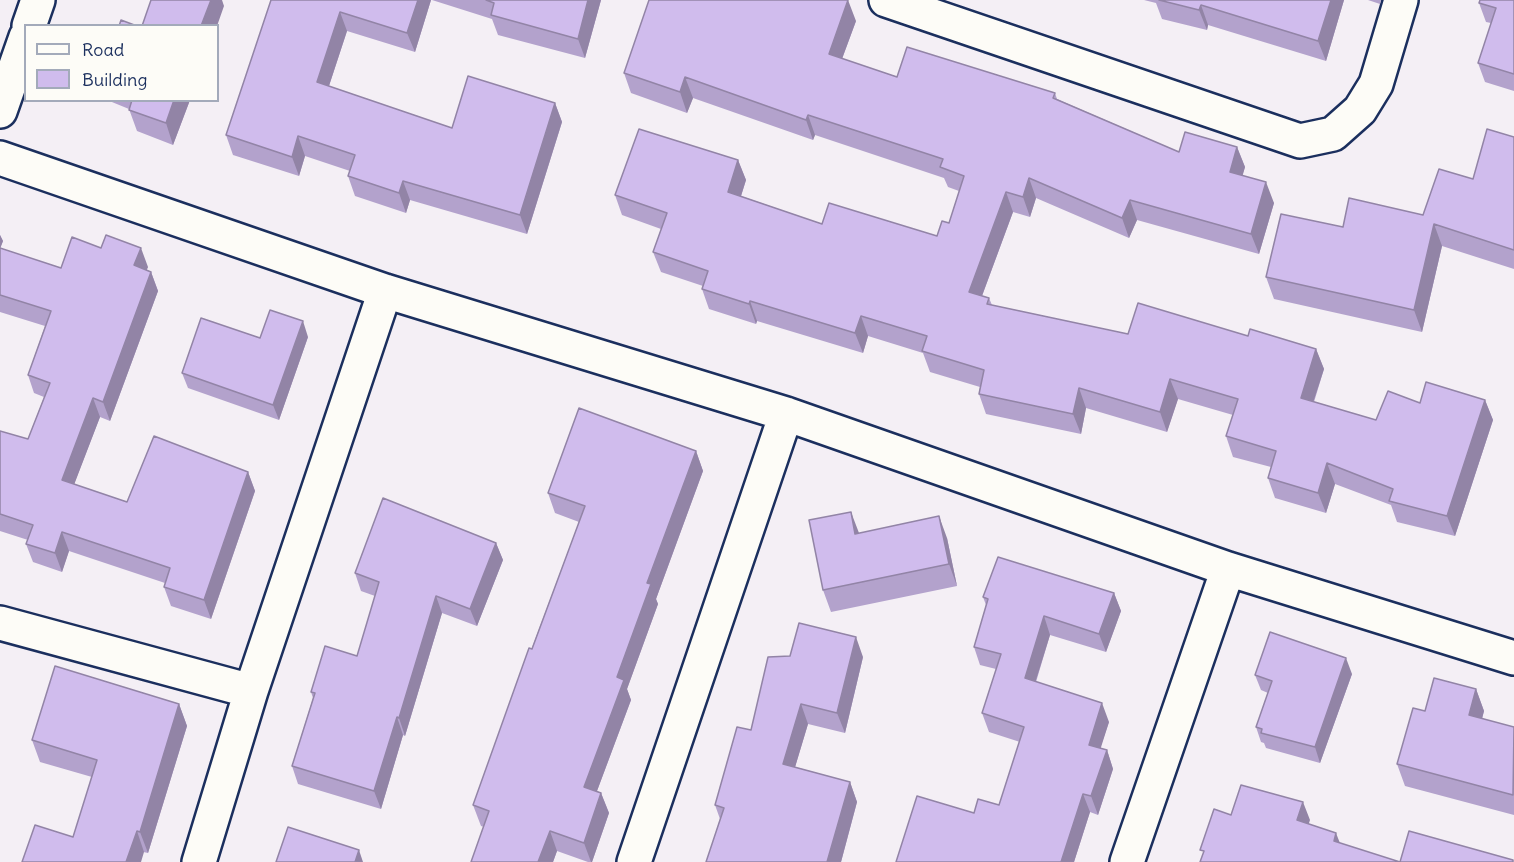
<!DOCTYPE html>
<style>
body{margin:0}
#map{position:relative;width:1514px;height:862px;overflow:hidden;background:#f4eff5;font-family:Delius,sans-serif}
canvas{display:block}
.legend{position:absolute;left:24px;top:24px;width:195px;height:78px;box-sizing:border-box;background:#fdfcf7;border:2px solid #a3aaba;margin:0;padding:8px 10px;list-style:none;font-size:18px;color:#1b2f5e}
.legend li{display:flex;align-items:center;gap:12px;height:30px}
.legend b{width:30px;border:2px solid #a3aaba}
</style>
<div id="map">
<canvas width="1514" height="862"></canvas>
<ul class="legend">
<li><b style="height:8px;background:#fdfcf7"></b>Road</li>
<li><b style="height:16px;background:#d0bced"></b>Building</li>
</ul>
</div>
<script>
const c = document.querySelector('canvas').getContext('2d');
c.lineJoin = 'round';
function strokePath(path, color, width, dash) { c.strokeStyle = color; c.lineWidth = width; c.lineCap = dash ? 'butt' : 'round'; c.setLineDash(dash || []); c.stroke(path); }
function paint(path, color) { c.fillStyle = color; c.fill(path, 'evenodd'); }
const minor = new Path2D(`
 M886,0l414,141 33,-7 27,-24 16,-26 25,-84
 M29,26l9,-26
 M0,111l26,-74
 M0,158l385,133 401,123 442,155 286,89
 M0,623l251,68
 M199,862l52,-171 134,-400
 M634,862l152,-448
 M1127,862l101,-293`);
strokePath(minor, '#1b2f5e', 38);
strokePath(minor, '#fdfcf7', 33);
paint(new Path2D(`
 M271,0h160l-16,52 -68,-21 -18,55 123,42 103,-25 7,19 -35,112 -117,-34 -4,13 -51,-17 -7,-20 2,-5 -45,-15 -6,20 -66,-21 -7,-20z
 M432,0h169l-16,58 -87,-23 -6,-16z
 M1144,0h200l-18,61 -118,-36 -1,5 -45,-11 -6,-16z
 M1368,0h13l-1,4z
 M1514,0v91l-29,-9 -7,-19 13,-40 -5,-1 -7,-19z
 M856,21l-14,38 55,18 158,16 2,6 122,53 58,-5 8,20 -3,9 32,27 -15,51 -122,-34 -8,18 -93,-40 -6,19 -17,-5 -31,84 7,2 3,7 136,29 120,2 68,13 8,20 -10,33 62,18 44,-17 65,-3 8,20 -38,116 -58,-14 -6,-17 -56,-21 -9,29 -51,-15 -7,-20 3,-11 -38,-10 -7,-21 7,-21 -55,-16 -11,33 -81,-24 -5,26 -95,-20 -7,-20 1,-7 -50,-15 -7,-19 -55,-17 -5,17 -106,-32 -1,3 -47,-15 -7,-20 1,-3 -42,-14 -8,-20 8,-23 -39,-14 -7,-20 123,-35 8,20 -5,16 81,28 115,12 12,-13 10,-32 -11,-4 -4,-9 -129,-43 -2,5 -120,-42 -6,15 -56,-20 -7,-20z
 M107,100h83l-17,45 -36,-14 -8,-22z
 M1514,137v132l-72,-23 -20,86 -148,-33 -8,-22 77,-50 80,-12 50,-36z
 M0,235l3,6 -3,7 61,20 87,-1 -2,3 5,2 7,19 -48,130 -10,-4 -26,67 53,18 121,-30 7,19 -44,128 -40,-13 -7,-19 1,-4 -96,-32 -7,21 -29,-10 -7,-18 2,-4 -28,-9v-100l28,8 16,-42 -10,-4 -6,-18 17,-49 -45,-14z
 M308,337l-29,83 -91,-32 -6,-15 78,-35z
 M696,451l7,20 -47,128 2,5 -31,85 4,11 -34,91 4,2 8,20 -17,49h-4l-31,-11 -4,11h-82l13,-35 -3,-1 -8,-21 106,-283 -24,-9 -7,-20z
 M947,538l10,48 -126,26 -8,-22z
 M496,543l7,17 -26,66 -35,-13 -37,123 -2,-1 -22,74 -83,-25 -6,-18 21,-68 -2,-6 46,-36 18,-60 -14,-5 -6,-18z
 M1114,593l7,18 -15,41 -56,-17 -14,47 73,40 -9,26 7,2 6,19 -15,46 -8,-3 -16,50h-178l78,-49 25,-8 21,-63 -31,-10 -7,-19 14,-44 -16,-4 -6,-18 12,-42 -3,-8z
 M863,657l-18,76 -37,-9 -13,43 55,15 7,20 -16,60h-135l14,-43 -5,-14 36,-75z
 M1352,674l-32,89 -54,-15 -2,-5 -3,-1 -5,-15 12,-34 -7,-3 -6,-15z
 M1476,689l8,22 -2,8 32,8v88l-109,-29 -8,-22 28,-53z
 M179,704l8,22 -39,127 -75,-16 19,-60 -52,-15 -8,-22z`), '#b3a2cc');
paint(new Path2D(`
 M211,0h11l2,6 -7,20h-16z
 M418,0h13l-16,52 -8,-19z
 M588,0h13l-16,58 -7,-19z
 M848,0l8,21 -20,54 -7,-21z
 M1331,0h13l-18,61 -8,-20z
 M1201,5l7,20 -1,5 -8,-20z
 M340,12l7,19 -23,70 -7,-19z
 M685,77l8,21 -6,15 -7,-21z
 M174,100h16l-17,45 -7,-22z
 M555,103l7,19 -35,112 -7,-19z
 M808,115l7,20 -2,5 -7,-20z
 M298,136l7,20 -6,20 -7,-19z
 M1237,147l8,20 -7,25 -8,-20z
 M738,160l8,20 -10,32 -8,-20z
 M1029,178l7,20 -6,19 -7,-20z
 M403,181l7,19 -4,13 -7,-20z
 M1266,182l8,21 -15,51 -8,-20z
 M1006,192l7,20 -37,100 -7,-20z
 M1130,200l7,20 -8,18 -7,-20z
 M1434,224l8,22 -20,86 -8,-22z
 M0,235l3,6 -3,8z
 M141,248l7,19 -7,17 -7,-19z
 M151,272l7,19 -48,130 -7,-19z
 M750,301l7,20 -1,3 -7,-20z
 M861,316l7,20 -5,17 -8,-20z
 M303,321l5,16 -29,83 -6,-15z
 M1316,349l8,20 -16,49 -7,-20z
 M1170,379l8,20 -11,33 -7,-20z
 M1079,388l7,20 -5,26 -8,-20z
 M93,398l7,19 -31,81 -7,-18z
 M1485,400l8,20 -38,116 -8,-20z
 M696,451l7,20 -47,128 2,5 -31,85 4,11 -40,107 -7,-20 33,-110 30,-94z
 M1327,463l8,21 -9,29 -8,-20z
 M248,472l7,19 -44,128 -7,-19z
 M851,512l8,21 -4,1z
 M939,516l8,22 10,48 -8,-22z
 M62,532l7,19 -7,21 -7,-19z
 M496,543l7,17 -26,66 -7,-17z
 M1114,593l7,18 -15,41 -7,-18z
 M436,596l6,17 -37,123 -6,-18z
 M1044,616l6,19 -19,61 -6,-18z
 M856,637l7,20 -18,76 -8,-20z
 M1346,658l6,16 -32,89 -5,-16z
 M1476,689l8,22 -7,26 -8,-22z
 M1102,703l7,19 -13,41 -7,-18z
 M179,704l8,22 -39,127 -8,-21z
 M801,704l7,20 -18,60 -7,-20z
 M397,717l6,18 -22,74 -7,-18z
 M1107,750l6,19 -15,46 -7,-19z
 M850,782l7,20 -16,60h-14z
 M601,793l8,20 -17,49h-1l-7,-19z
 M1083,794l7,18 -16,50h-13z
 M1303,802l7,18 -6,18 -7,-18z
 M137,831l7,21 -3,10h-15z
 M550,831l7,20 -4,11h-15z
 M1336,833l7,18 -9,-10z
 M359,850l4,12h-8z`), '#9284a6');
const building = new Path2D(`
 M151,0h60l-10,26h-59z
 M271,0h147l-11,33 -67,-21 -23,70 135,46 16,-52 87,27 -35,112 -117,-34 -4,12 -51,-17 7,-21 -57,-19 -6,21 -66,-22z
 M486,0h102l-10,39 -87,-24 3,-12z
 M649,0h199l-19,54 68,23 10,-30 148,46 -2,5 126,54 6,-20 52,15 -7,25 36,10 -15,52 -121,-34 -8,18 -93,-40 -6,19 -17,-5 -37,100 20,6 -2,6 141,30 10,-31 110,33 2,-7 66,20 -15,49 75,22 12,-29 32,12 6,-21 59,18 -38,116 -58,-15 4,-12 -66,-26 -9,30 -50,-15 8,-27 -50,-15 12,-37 -68,-20 -10,33 -81,-24 -6,26 -94,-20 5,-24 -62,-19 5,-15 -66,-20 -6,17 -105,-32 -1,3 -47,-15 6,-18 -55,-19 14,-39 -52,-18 24,-66 99,31 -10,32 94,32 7,-21 108,33 5,-15 7,2 15,-47 -24,-9 3,-8 -135,-44 -2,5 -121,-43 -5,15 -56,-19z
 M1159,0h172l-13,41 -117,-36 -2,5z
 M1480,0h34v74l-36,-11 18,-55 -17,-5z
 M121,20l16,6h-18z
 M132,100h42l-8,23 -37,-13z
 M1487,129l27,8v113l-80,-26 -20,86 -148,-33 15,-63 62,13 6,-29 74,17 16,-46 34,10z
 M106,235l35,13 -7,17 17,7 -48,130 -10,-4 -31,82 65,22 27,-66 94,36 -44,128 -40,-13 6,-19 -108,-36 -7,21 -29,-9 7,-19 -33,-11v-83l28,8 22,-56 -22,-8 23,-64 -51,-16v-47l61,20 11,-31 29,11z
 M270,310l33,11 -30,84 -91,-32 19,-55 59,20z
 M579,408l117,43 -49,132 4,1 -34,93 7,3 -40,107 17,6 -17,50 -34,-12 -12,31h-67l18,-51 -16,-6 56,-157 3,1 53,-143 -37,-13z
 M383,498l113,45 -26,66 -34,-13 -37,122 -2,-1 -23,74 -82,-25 23,-73 -4,-1 14,-46 32,10 22,-74 -24,-9z
 M851,512l4,22 84,-18 10,48 -126,26 -14,-70z
 M998,557l116,36 -15,41 -55,-18 -19,62 77,25 -13,42 18,5 -16,46 -8,-2 -22,68h-165l21,-66 57,17 4,-14 21,6 25,-78 -42,-14 19,-59 -27,-7 14,-48 -5,-2z
 M799,623l57,14 -19,76 -36,-9 -18,60 67,18 -23,80h-121l18,-54 -9,-3 22,-78 14,3 17,-73 22,-1z
 M1270,632l76,26 -31,89 -54,-14 1,-4 -6,-2 16,-46 -17,-6z
 M55,666l124,38 -39,128 -3,-1 -11,31h-104l13,-37 38,12 24,-77 -65,-20z
 M1434,678l42,11 -7,26 45,12 -1,68 -116,-31 16,-56 12,3z
 M1241,785l62,17 -6,18 39,13 -2,8 66,21 9,-31 104,29v2h-313l4,-11 -4,-1 14,-41 17,6z
 M288,827l71,23 -4,12h-79z`);
paint(building, '#d0bced');
strokePath(building, '#9284a6', 1.5);
</script>
